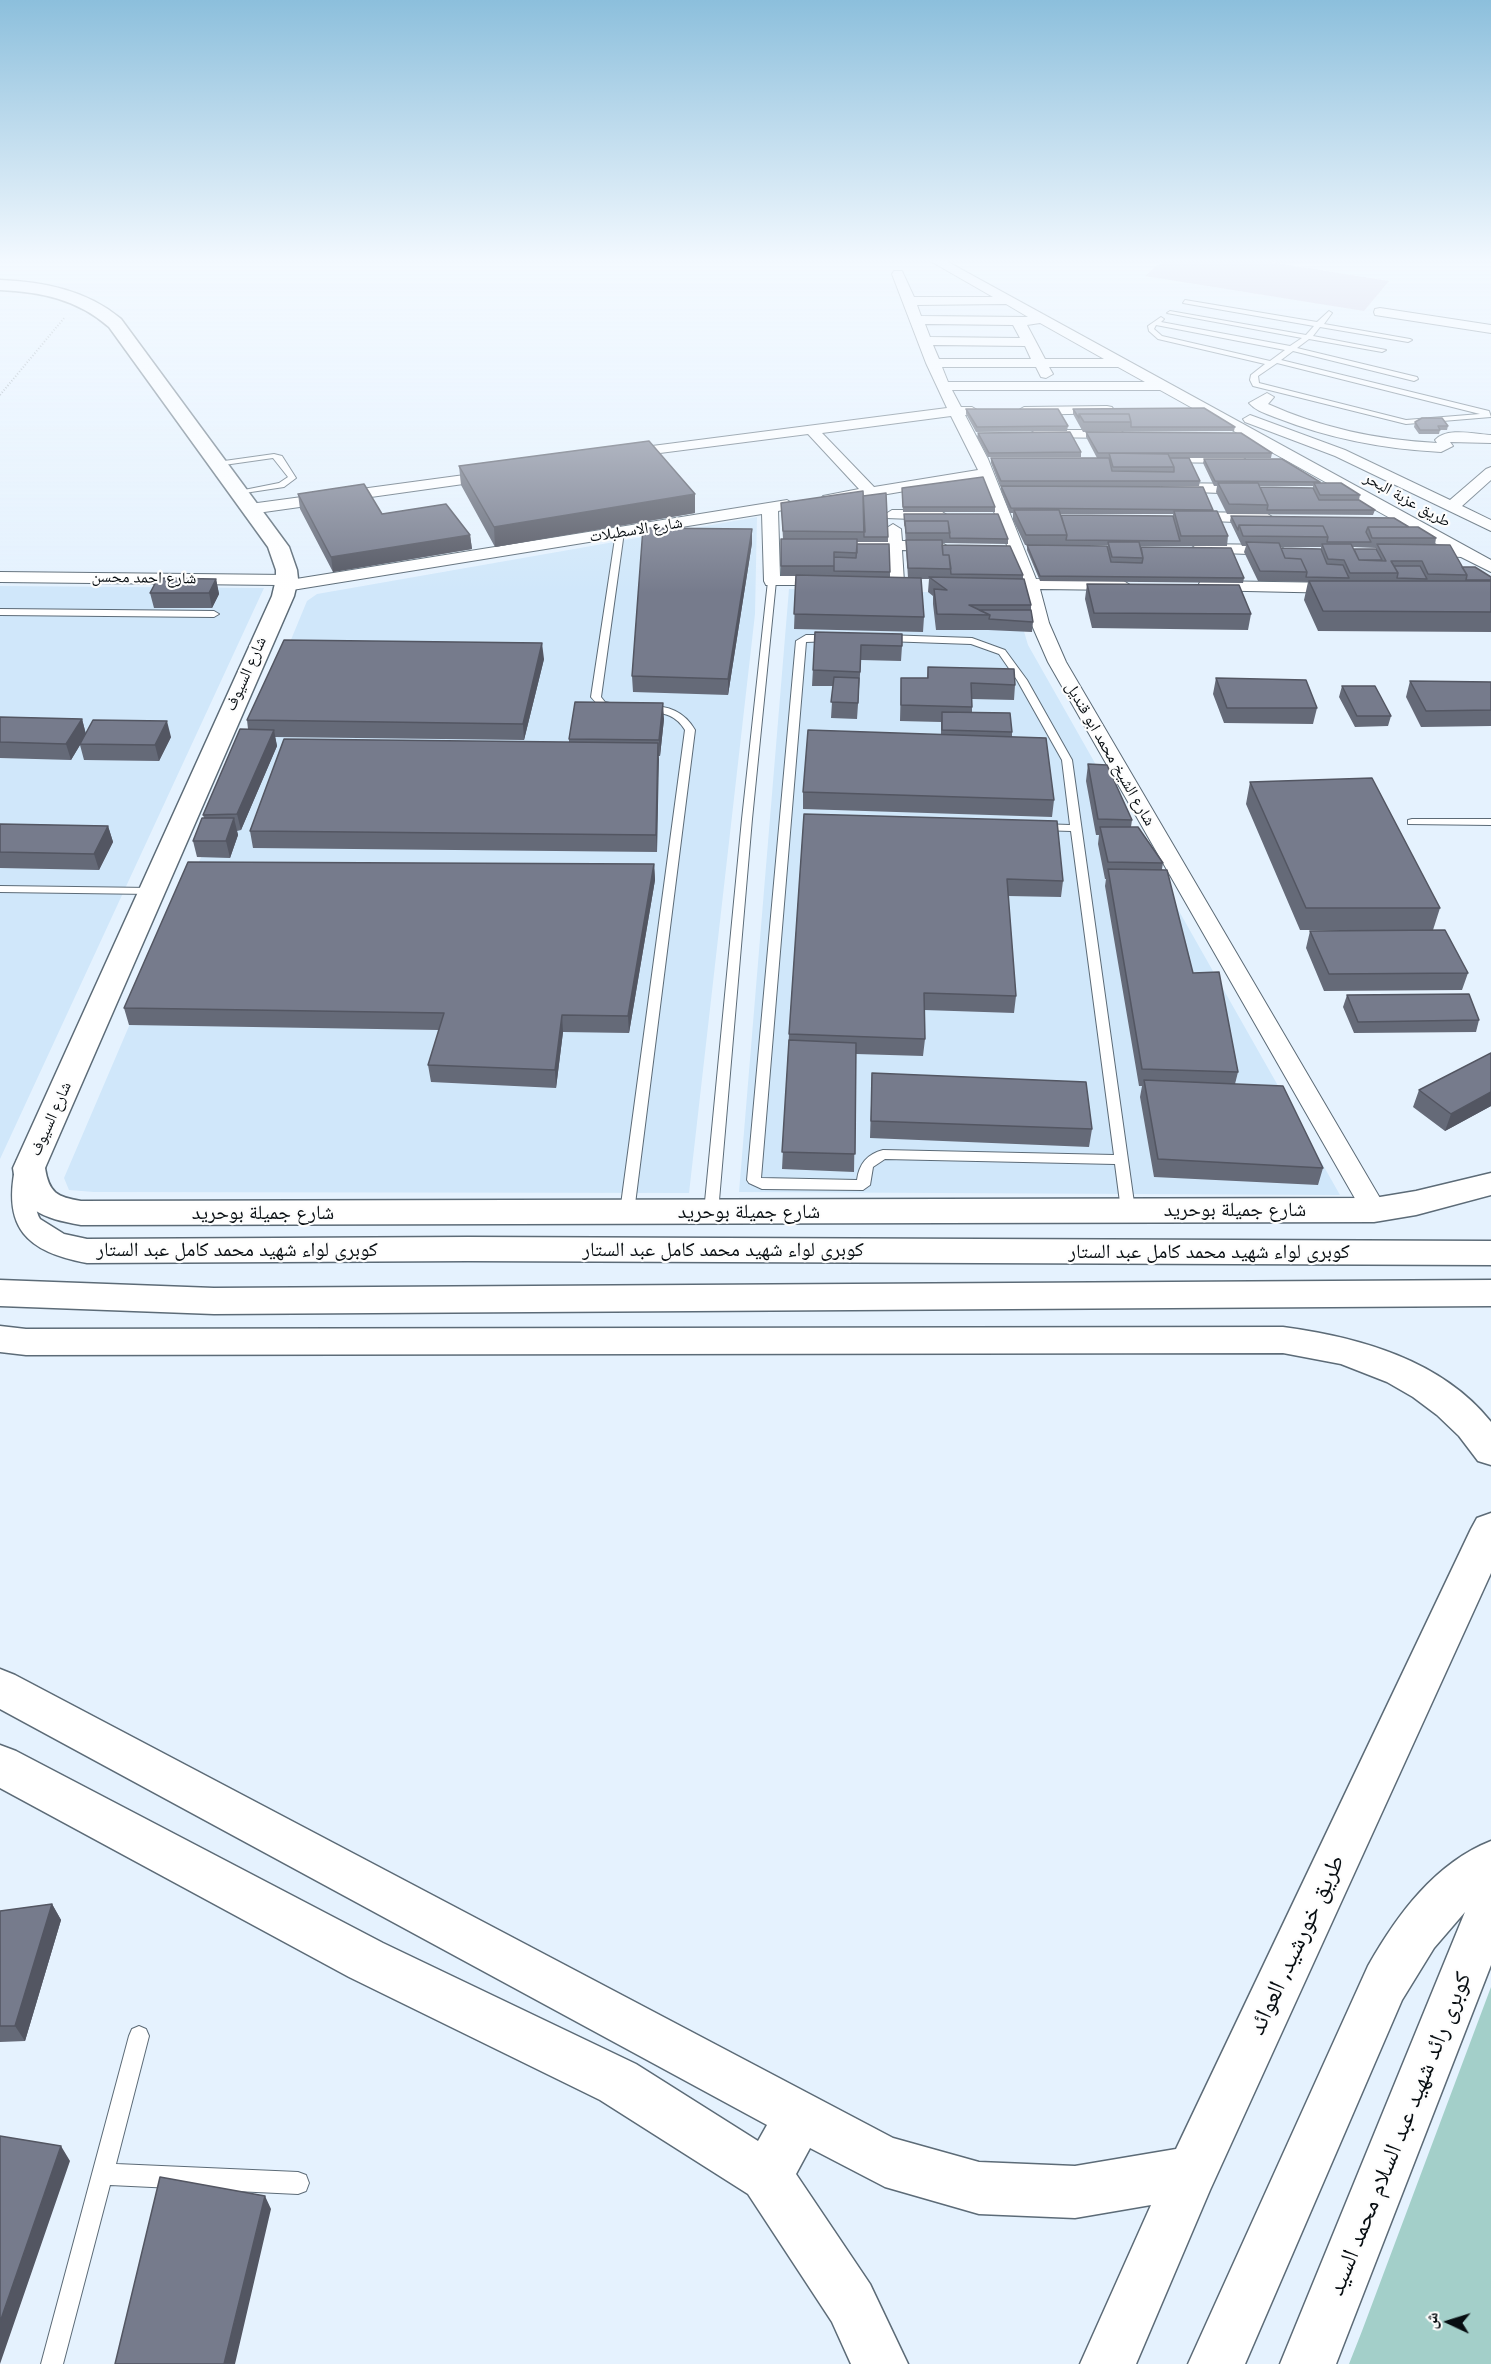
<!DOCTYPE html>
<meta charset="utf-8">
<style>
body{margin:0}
#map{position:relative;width:1491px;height:2364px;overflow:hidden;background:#e5f2fe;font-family:"Noto Sans","Noto Naskh Arabic",sans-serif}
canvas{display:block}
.north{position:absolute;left:1419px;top:2292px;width:60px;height:60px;-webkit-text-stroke:4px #fdfdfd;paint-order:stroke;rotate:274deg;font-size:16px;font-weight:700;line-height:24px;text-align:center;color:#070d11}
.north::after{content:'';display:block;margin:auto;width:21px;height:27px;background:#070d11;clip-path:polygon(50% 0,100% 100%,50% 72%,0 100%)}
</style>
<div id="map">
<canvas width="1491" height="2364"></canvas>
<div class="north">ش</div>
</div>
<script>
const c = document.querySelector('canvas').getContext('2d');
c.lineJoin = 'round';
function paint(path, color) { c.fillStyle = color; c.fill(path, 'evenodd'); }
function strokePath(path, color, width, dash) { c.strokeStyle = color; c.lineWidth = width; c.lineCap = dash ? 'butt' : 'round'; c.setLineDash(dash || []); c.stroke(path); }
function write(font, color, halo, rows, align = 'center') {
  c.font = font + ' "Noto Sans","Noto Naskh Arabic",sans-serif'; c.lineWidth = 4.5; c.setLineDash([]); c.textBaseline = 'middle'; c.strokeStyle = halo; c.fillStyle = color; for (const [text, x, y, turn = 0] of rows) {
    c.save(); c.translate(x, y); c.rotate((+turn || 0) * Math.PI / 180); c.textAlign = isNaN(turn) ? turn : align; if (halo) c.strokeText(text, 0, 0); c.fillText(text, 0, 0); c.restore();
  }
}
paint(new Path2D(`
 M757,517l-2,97 -66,579 -595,-1 -25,-2 -5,-12 128,-299 115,-278 10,-7z
 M0,586l264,2 -264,571z
 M789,589l224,5 15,51 312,550 -601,-3z`), '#d0e7fa');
paint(new Path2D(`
 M1161,262h108l120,19 -25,30 -219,-35z`), '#cec5dd');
paint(new Path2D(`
 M1491,1987v377h-142l13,-33z`), '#a3cfc9');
const lane = new Path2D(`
 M1185,300l132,22 12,-11 3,2 -8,11 86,15 2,1 -4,2 -88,-15 -7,9 73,14 -4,2 -73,-13 -12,9 120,29 1,2 -4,2 -121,-30 -12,9 208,51 2,6 -85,7 -153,-38 -3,-6 1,-5 14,-11 -107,-25 -9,-8 -1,-5 13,-9 3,2 -3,3 129,24 12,-8 -135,-25 3,-2 136,24 8,-9 -131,-23zM1156,325l129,25 -15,11 -108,-25 -8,-7zM1277,363l203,51 -74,6 -147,-37 -1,-7z
 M274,454l8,2 14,22 -12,9 -46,7 -4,-2 45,-9 9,-6 -15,-19 -56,8 -4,-2 4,-2z
 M620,529l4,3 -23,165 4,5 14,3v4c-12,2 -21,-3 -28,-12l25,-165z
 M772,578l4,3 -24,238 -34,393 -7,5 -7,-5 38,-393 26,-238z
 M0,609l214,2 5,3 -5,3 -214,-2z
 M806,635h27l5,3 -5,3 -27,1 -45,536 96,2c2,-16 10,-26 26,-30l231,5 -43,-324 -32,-1 -5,-3 5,-3 31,1 -8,-65 -45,-80 -18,-26 -28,-10 -86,-3 -5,-3 5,-3 87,3 33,12 22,30 45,80 63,450 -2,3h-10l-2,-3 -6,-46 -230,-5 -12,8 -3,18 -7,5 -101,-1 -13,-6 -2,-3 49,-539z
 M647,705c21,1 37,6 48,25l-61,482 -7,5 -7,-5 65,-482c-10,-17 -24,-17 -41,-20l-2,-2z
 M1412,819h79v6l-83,-1v-4z
 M0,886l151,2 6,3 -6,3 -151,-2z
 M139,2026l7,3 3,7 -33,128 182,8 8,3 3,8 -3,8 -8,3 -188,-9 -47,179h-22l88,-328 3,-7z`);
const street = new Path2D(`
 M932,262h16l543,298v12l-30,-15 -47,-3 -2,-3 2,-3 28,-1 -282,-157h-208l9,17h11l7,4 -2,3 -12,1 23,44 48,120 86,1 8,5 -8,5 -82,-1 9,34 17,39 321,548 -4,6 -9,3 -9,-3 -317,-554 -17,-39 -8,-34 -15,-1 -2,-4 2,-4 12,-1 -39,-101 -152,26 -6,-2 -2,-3 2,-3 36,-7 -51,-55 -187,24 -7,-4 7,-4 326,-42 -21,-45 -34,-89 2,-3h8l12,26h79zM1006,304l22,13 -107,-1 -4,-11zM1040,323l64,36h-59l-18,-34zM925,324l88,1 7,13 -90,-1zM933,345l92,1 6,13h-92zM942,367h94l5,10 5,1 7,-4 -4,-7h69l27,15h-197zM951,416l27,54 -104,17 -52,-54z
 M1380,308l111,17v8l-116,-18 -1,-3 1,-3z
 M1267,393l7,4 -6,7c53,24 111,36 169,39l-2,-3c11,-13 40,-6 56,-5v8l-41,-1 3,4 -12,6c-56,-3 -111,-13 -164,-34 -10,-4 -21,-7 -28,-15z
 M1107,406l5,1 2,3 -2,3 -88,2 -7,-4 7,-4z
 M1250,415l95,35 105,50 36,-31 5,-2v13l-29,26 29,14v11l-156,-75 -90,-34 -2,-3z
 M1036,430h83l7,4 -7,4 -88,-1 -2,-3z
 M1155,455h83l7,4 -7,4 -88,-1 -2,-3 2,-3z
 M494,471l8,5 -3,3 -249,35 -8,-5 8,-5z
 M1169,483l81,1 8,5 -8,5 -86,-3 -3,-3 3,-3z
 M787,500l8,5 -2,3 -15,3 2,65h51l8,5 -2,4h-71l-2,-4 -2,-67 -476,77 -6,-1 -2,-5 -278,-3v-10l288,3 8,4z
 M892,510h47l8,5 -8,5 -53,-2 -2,-3z
 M1185,512l81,1 8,5 -8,5 -87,-3 -2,-3 2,-3z
 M893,524l8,5 1,12h37l8,5 -8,5 -37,-1 2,32 -8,5 -8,-5 -2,-32h-30l-8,-5 8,-5h30l-1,-11z
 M1198,544l80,1 8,5 -8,5 -86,-3 -2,-3z
 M1206,581l135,2 8,5 -8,5 -141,-3 -2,-4 2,-4z`);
const secondary = new Path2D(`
 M0,280c44,2 87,10 121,39l168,228 8,23 1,9 -4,17 -249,572c4,25 12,29 36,33l1293,-3 42,-7 75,-18v22l-75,20 -42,7 -1293,3c-38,-7 -63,-14 -68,-57l259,-572 4,-17v-9l-8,-23 -159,-220c-32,-28 -68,-35 -109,-37z
 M1491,1513v60l-281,617 -74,174h-56l71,-159 -76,13 -96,-4 -94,-27 -75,-39 -14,26 74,110 38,80h-57l-19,-42 -84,-128 -148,-94 -251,-123 -349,-189v-43l16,6 367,192 253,121 122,77 9,-16 -767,-416v-40l15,6 878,463 86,24 96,4 101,-17 295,-620 6,-11z
 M1491,1841v124l-155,399h-56l185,-452 -31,36 -32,52 -157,364h-57l180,-398c29,-51 67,-103 123,-125z`);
const primary = new Path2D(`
 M29,1157l12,3 4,8c-6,16 -14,35 -5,51l24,15 23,5 381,-2 1023,4v24l-1023,-4 -381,2c-59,-11 -87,-34 -70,-103z
 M0,1280l214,8 1277,-8v26l-1277,8 -214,-8z
 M0,1326l26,3 1257,-2c75,10 159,33 208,95v43l-13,-4 -19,-25 -22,-21 -24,-18 -26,-15 -46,-18 -58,-11 -1257,2 -26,-3z`);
strokePath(lane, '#5c6b77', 2);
strokePath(street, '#5c6b77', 2);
strokePath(secondary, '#5c6b77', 3);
strokePath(primary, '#5c6b77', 3);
strokePath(new Path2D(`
 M0,395l65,-78`), '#9aa5ae', 2, [1, 2]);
paint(lane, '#fff');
paint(street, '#fff');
paint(secondary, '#fff');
paint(primary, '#fff');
paint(new Path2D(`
 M966,409l102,17 -1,5 -91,1 -10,-18z
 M1073,409l162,18 -1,4 -151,1 -10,-18z
 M1415,422l33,4 -1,4h-7l-1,4h-20l-5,-7z
 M1086,432l186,21 -1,5h-101l30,23 -1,5h-199l-9,-23v-5h106l-11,-21z
 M978,433l103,19v5h-93l-11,-20z
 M1204,459l116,23 -1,1 41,12 -1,5 16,10 -2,5 -146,-1 -11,-22 1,-6h-3l-11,-23zM1260,486h53v2l-53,-1z
 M459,466l236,47 -200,34 -34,-62z
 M1001,486l212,24v1l15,25 -1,10h-87l1,1 103,31 -1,5 -203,-2 -13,-31v-5l80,1 1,-1h-83l-12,-25v-7h-3l-9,-22zM1060,514h113v2l-112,-1z
 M902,488l93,19v5h-92z
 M298,494l172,41 2,14 -139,23 -33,-63z
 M863,496l25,41v5h-31v2l33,28v5l18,1 -4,-64 104,25v5l-66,-1v2l81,30v4l8,26v5l2,12 -1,10 -44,-2h-52l-3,-26v-8l-5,-4 1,-13h-8l3,38 -1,15 -129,-3 2,-53h-15v-37h2l-2,-36z
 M1231,516l178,11 27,11 -1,7 27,22 29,10v55l-173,-1 -14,-31 4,-18 -50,-1 -14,-29 2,-6h-4l-12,-25zM1280,547h41v2l-40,-1zM1353,547l23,1v1h-22z
 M752,529v14l-24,152 -95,-3 -1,-16z
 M216,579l3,15 -7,14h-58l-4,-15z
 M1087,584l164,30 -3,16 -156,-2 -7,-29z
 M815,632l87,14 -1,15 -40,-1 -4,59 -26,-1 2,-32h-21z
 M544,659l-20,81 -249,-3 2,9 -36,84 -4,1 1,4 -8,23 -33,-1 -4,-16 11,-23 -1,-3 45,-86 -1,-9z
 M928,667l87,18 -1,15 -42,-1v14l40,19v4l42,64 -2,17 -249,-8v-17l138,-58v-12l-41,-1 1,-43h26z
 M1216,678l101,30 -4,16 -89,-1 -11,-29z
 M1410,681l81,1v44l-70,1 -15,-30z
 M1342,686l49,30 -3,10 -33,1 -16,-30z
 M0,717l82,2 4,15 85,3 -12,24 -75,-1 -4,-15 -9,15 -71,-2z
 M664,719l-4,37h-2l-1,96 -404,-4 -3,-17 319,-89v-3z
 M1088,764l44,56 -1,7 32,36 -1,6 31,104 45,99 -3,12 88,84 -5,17 -164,-8 -14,-80 2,-11h-3l-34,-200 1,-7h-1l-7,-35 1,-9h-3l-10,-54z
 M1250,782l190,126 -7,22 35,43 -6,17 -138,1 -18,-43 4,-17 115,-1h-125l-54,-126z
 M804,814l259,67 -2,16 -53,-1 8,100 -2,17 -90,-3 1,29 -2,17 -67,-2 -2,118 -72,-3 7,-135z
 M0,824l108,2 5,16 -14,28 -99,-2z
 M654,864l1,16 -26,153 -66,-1 -7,56 -125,-6 -3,-17 11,-35 -310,-5 -5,-17z
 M1347,995l132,25 -3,12 -122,1 -11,-26z
 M1491,1053v53l-46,25 -32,-24 6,-17z
 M872,1073l220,56 -3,18 -219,-9z
 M52,1904l9,16 -36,121 -25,1v-131z`), '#656a78');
paint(new Path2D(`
 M695,494v19l-200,34 -1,-20z
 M752,529v14l-24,152v-16z
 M470,535l2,14 -139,23 -2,-15z
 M216,579l3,15 -7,14 -3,-15z
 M542,643l2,16 -20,81 -1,-16z
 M663,703l1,16 -4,37 -1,-16z
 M82,719l4,16 -15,25 -5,-16z
 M167,721l4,16 -12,24 -4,-16z
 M274,730l3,16 -36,84 -4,-16z
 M658,743l1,16 -2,93 -1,-17z
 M234,818l4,17 -8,23 -4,-17z
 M108,826l5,16 -14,28 -5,-16z
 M654,864l1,16 -26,153 -1,-17z
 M562,1015l1,17 -7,56 -1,-18z
 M1491,1092v14l-46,25 6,-17z
 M52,1904l9,16 -36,121 -10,-15z
 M61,2146l9,15 -70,203v-42z
 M265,2196l6,13 -36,155h-11z`), '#535662');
const building = new Path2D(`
 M1204,408l31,19h-104v-5l-2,-8h-50v4l-6,-9z
 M966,409h92l10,17 -91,1z
 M1079,414h50l2,8h-47z
 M1422,418h20l6,8h-10l2,4h-20l-5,-8z
 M1070,432l11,20 -92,1 -11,-20z
 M1086,432l155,1 31,20h-174z
 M649,441l46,53 -201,33 -35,-61z
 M1109,453l59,1 6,13h-61z
 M991,458h118l3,13 62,1v-5l-4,-9h19l11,23h-199z
 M1204,459h78l38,23 -105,-1z
 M983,477l12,30h-92l-1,-19z
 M1218,483h40l10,22 -39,-1z
 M1314,483h27l19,12h-40z
 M364,484l18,30 64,-10 24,31 -139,22 -33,-63z
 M1001,486l202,1 10,23 -202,-2z
 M1260,487l53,1 6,12h40l16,10h-108l1,-5z
 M863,491l2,41 -82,-1 -2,-28z
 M886,493l2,44h-24l-1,-41z
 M1014,510h45l8,25h-41z
 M1174,511h43l11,25h-47z
 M904,514h94l10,25 -58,-1 -2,-17h-43v5z
 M1061,515l112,1 7,25 -114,-1 1,-5z
 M1231,516l163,2 15,9h-41l-2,5 5,10h-44l1,-5 -5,-11 -84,-1 -1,5z
 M905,521h43l2,12h-44z
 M1239,525l84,1 5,11 -85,-1z
 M1368,527h50l18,11h-64z
 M643,528l109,1 -24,150 -96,-3z
 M781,539h76v14l-23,-1v14h-53z
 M906,540h36l1,15h6l2,14 -43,-1z
 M1108,542h31l4,16 -31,-1z
 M1246,542l33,1 6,15 16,1 6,13 -47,-1z
 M857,544h32l1,28 -56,-1v-14l22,1z
 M1322,544h29l8,16 27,1 -9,-17 73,1 17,30 -39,-1 -6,-13h-31l7,12h-48l-6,-13 -16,-1z
 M942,545l68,1 13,29 -72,-1 -2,-19h-6z
 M1027,545l80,1 4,16 31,1 1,-5 -2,-11 90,1 13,30 -204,-2z
 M1281,548l40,1 6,15 16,1 6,13 -43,-1 1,-5 -6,-13 -16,-1z
 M1354,549h22l6,11h-23z
 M1394,566h26l7,13 -30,-1 1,-5z
 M1462,567h13l16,10v3h-25l1,-5z
 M796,575l125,3 3,39 -130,-3z
 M929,577l95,2 7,26h-62l21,10 -53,-1 -3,-25 13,1z
 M158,578l58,1 -7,14h-59z
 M1309,581h182v31l-168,-1z
 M1087,584l152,1 12,29 -157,-1z
 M979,610h52l2,12 -44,-3 1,-4z
 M815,632l87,2v12l-41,-1 -1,27 -47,-2z
 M284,640l258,3 -19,81 -276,-4z
 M928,667l86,2 1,16 -44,-2 1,24 -71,-2v-27h27z
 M834,677l25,1 -1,25 -27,-1z
 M1216,678l90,2 11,28h-90z
 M1410,681l81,1v28l-65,1z
 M1342,686h33l16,30h-34z
 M575,702l88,1 -4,37 -90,-1z
 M942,712l68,1 2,19 -70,-2z
 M0,717l82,2 -16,25 -66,-2z
 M93,720l74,1 -12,24 -75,-1z
 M240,729l34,1 -37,84 -34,1z
 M808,730l238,8 8,62 -251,-8z
 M284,739l374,4 -2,92 -406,-4z
 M1088,764l19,1 25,55 -34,-1z
 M1372,778l68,130h-134l-56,-126z
 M804,814l253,7 6,60 -56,-2 9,117 -92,-3 1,46 -136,-5z
 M202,818h32l-8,23h-33z
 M0,824l108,2 -14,28 -94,-2z
 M1100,827h38l25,36 -55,-1z
 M188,862l466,2 -26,152 -66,-1 -7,55 -127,-5 16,-52 -320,-5z
 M1108,869l59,1 26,103 26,-1 19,100 -96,-3z
 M1445,930l23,43 -139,1 -19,-43z
 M1469,994l10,26 -121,2 -11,-27z
 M789,1040l67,3 -1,111 -73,-2z
 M1491,1053v39l-40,22 -32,-24z
 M872,1073l214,9 6,47 -221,-8z
 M1144,1080l139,6 40,82 -165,-9z
 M52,1904l-37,122h-15v-115z
 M0,2136l61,10 -61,176z
 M160,2177l105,19 -41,168h-109z`);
paint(building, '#767b8c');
strokePath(building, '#535662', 1.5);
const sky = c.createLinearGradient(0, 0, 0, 593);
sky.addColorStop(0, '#8cbfdc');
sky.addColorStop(0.44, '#f3f9ff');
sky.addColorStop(1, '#f3f9ff00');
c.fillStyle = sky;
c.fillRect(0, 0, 1491, 593);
write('16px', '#070d11', '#fdfdfd', [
 ["طريق عزبة البحر",1407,500,29],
 ["شارع الاسطبلات",636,530,-9],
 ["شارع احمد محسن",144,578,1],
 ["شارع السيوف",246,674,-66],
 ["شارع الشيخ محمد ابو قنديل",1110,754,60],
 ["شارع السيوف",51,1119,-66]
]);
write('20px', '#070d11', '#fdfdfd', [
 ["شارع جميلة بوحريد",1235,1210],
 ["شارع جميلة بوحريد",749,1212],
 ["شارع جميلة بوحريد",263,1213],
 ["كوبرى لواء شهيد محمد كامل عبد الستار",237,1250],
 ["كوبرى لواء شهيد محمد كامل عبد الستار",723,1250],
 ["كوبرى لواء شهيد محمد كامل عبد الستار",1209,1252]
]);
write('24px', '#070d11', '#fdfdfd', [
 ["طريق خورشيد, العوائد",1297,1945,-65],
 ["كوبرى رائد شهيد عبد السلام محمد السيد",1400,2134,-68]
]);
</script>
